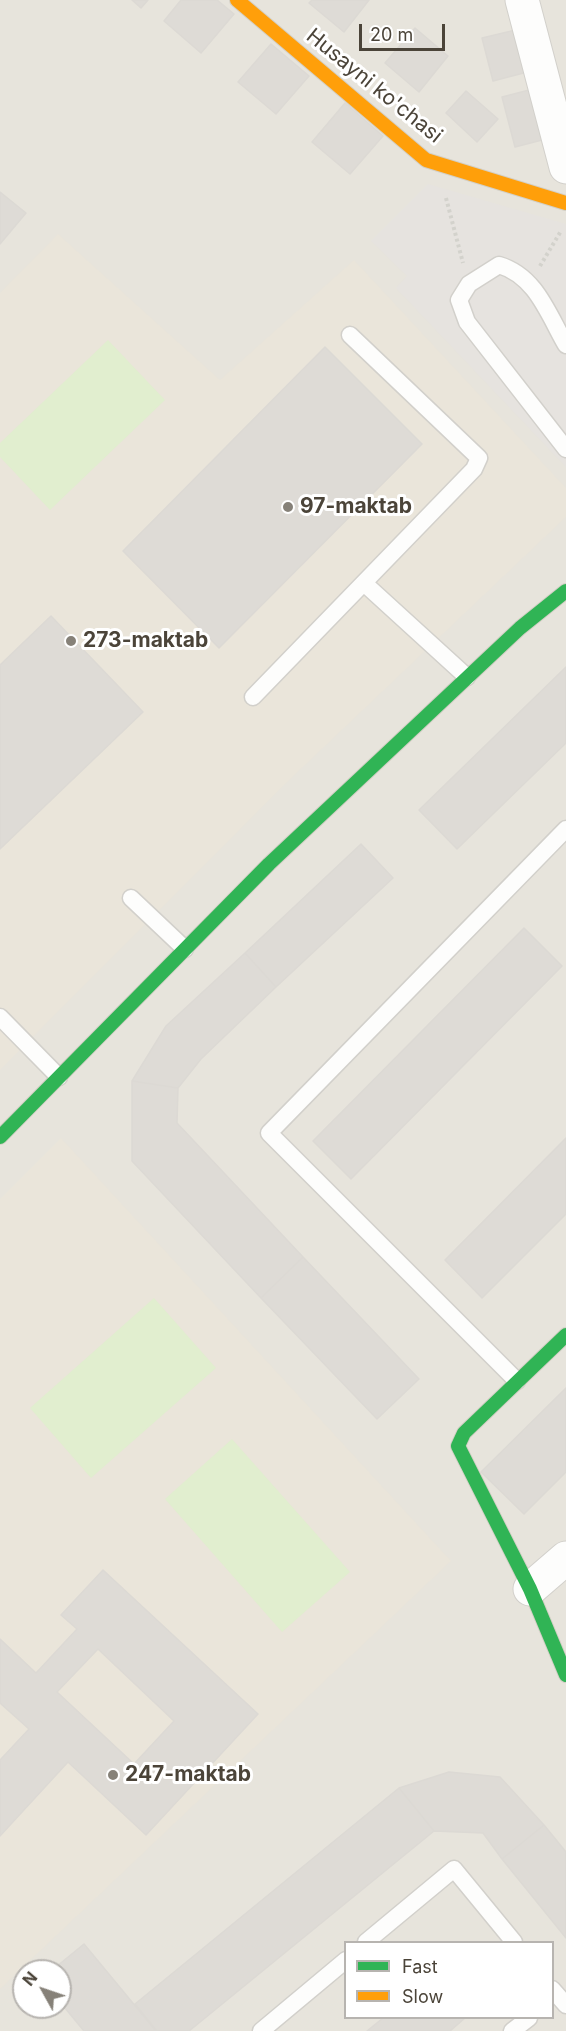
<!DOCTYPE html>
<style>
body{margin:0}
#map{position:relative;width:566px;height:2031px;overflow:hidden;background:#f4f2ee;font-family:Inter,sans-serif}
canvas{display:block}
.legend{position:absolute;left:344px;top:1941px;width:210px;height:78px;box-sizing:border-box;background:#fff;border:2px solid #b7b4b0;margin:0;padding:8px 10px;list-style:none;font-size:18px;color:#4b4439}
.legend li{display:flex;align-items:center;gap:12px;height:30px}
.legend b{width:30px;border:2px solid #b7b4b0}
.north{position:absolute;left:12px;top:1959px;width:60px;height:60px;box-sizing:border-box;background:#fff;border:2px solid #b7b4b0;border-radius:50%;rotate:310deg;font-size:16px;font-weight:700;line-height:24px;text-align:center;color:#4b4439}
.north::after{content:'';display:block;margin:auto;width:21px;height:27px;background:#868178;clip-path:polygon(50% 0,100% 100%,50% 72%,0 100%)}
.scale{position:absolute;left:359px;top:24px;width:86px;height:27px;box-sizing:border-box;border:3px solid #4b4439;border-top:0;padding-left:8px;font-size:18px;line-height:21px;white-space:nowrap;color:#4b4439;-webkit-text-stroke:4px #fff;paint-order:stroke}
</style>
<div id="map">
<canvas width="566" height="2031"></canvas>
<ul class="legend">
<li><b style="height:8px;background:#30b455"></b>Fast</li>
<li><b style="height:8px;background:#ff9f0a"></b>Slow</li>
</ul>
<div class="north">N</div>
<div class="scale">20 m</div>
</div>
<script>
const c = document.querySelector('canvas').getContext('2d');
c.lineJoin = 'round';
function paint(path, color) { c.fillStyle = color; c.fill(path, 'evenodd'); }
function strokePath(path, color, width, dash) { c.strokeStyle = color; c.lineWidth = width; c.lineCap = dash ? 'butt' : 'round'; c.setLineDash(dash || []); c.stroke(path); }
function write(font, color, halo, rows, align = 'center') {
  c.font = font + ' Inter,sans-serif'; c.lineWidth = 6; c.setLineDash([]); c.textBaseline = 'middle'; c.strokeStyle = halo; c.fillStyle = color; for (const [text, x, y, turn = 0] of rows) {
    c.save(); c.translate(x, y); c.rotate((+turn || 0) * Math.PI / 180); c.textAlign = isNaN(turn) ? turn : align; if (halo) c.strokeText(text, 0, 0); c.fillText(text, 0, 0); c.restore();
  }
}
paint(new Path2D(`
 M0,0h566v2031h-566zM346,1942h206v76h-206zM24,1971h36v36h-36z`), '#e7e4dc');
paint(new Path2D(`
 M58,234l162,146 134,-120 212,228v29l-282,268 -284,285v-777z
 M61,1138l390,423 -451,428v-790z`), '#eae5da');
paint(new Path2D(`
 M108,340l57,60 -115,110 -50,-53v-14z
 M154,1298l62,70 -125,110 -61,-70z
 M232,1439l118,133 -68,60 -117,-133z`), '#e1eecf');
paint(new Path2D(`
 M428,184l138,40v243l-170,-179 11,-12 -36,-35z`), '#e6e3df');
const building = new Path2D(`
 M132,0h16l-7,8z
 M181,0h36l17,14 -33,39 -37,-32z
 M312,0h57l-25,32 -35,-29z
 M415,28l33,28 -29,36 -34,-29z
 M524,28l11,42 -42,11 -11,-43z
 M271,44l38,32 -33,38 -38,-32z
 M533,89l13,50 -31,8 -13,-50z
 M466,91l32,28 -21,23 -31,-29z
 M345,103l38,33 -33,38 -38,-32z
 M0,192l26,21 -26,31z
 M325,347l97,97 -203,204 -96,-97z
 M51,616l92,96 -143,137v-184z
 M566,667v76l-109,106 -38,-39z
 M361,844l32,34 -117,109 -31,-34z
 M524,928l38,38 -211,213 -38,-38z
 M245,953l31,34 -75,72 -23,29 -46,-7 34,-55z
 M132,1081l46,7 -1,35 126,134 -42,41 -129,-137z
 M566,1138v76l-84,84 -37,-38z
 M303,1257l116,122 -42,40 -116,-121z
 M566,1388v84l-42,42 -43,-42z
 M103,1570l155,144 -112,121 -78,-73 -68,74v-76l29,-31 -29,-26v-64l36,34 41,-44 -16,-14zM98,1649l76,72 -40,43 -77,-72z
 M449,1772l51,5 44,48 -42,34 -19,-26 -49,-2 -35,-43z
 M399,1788l35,43 -245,200h-32l-22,-27z
 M544,1825l22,27v86l-64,-79z
 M84,1944l72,87h-72l-24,-29v-31h-9z
 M383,2018h82l-15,13h-83z`);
paint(building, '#dedbd6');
strokePath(building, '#dcd9d4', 1.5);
const lane = new Path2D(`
 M566,345c-18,-31 -30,-69 -67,-80l-30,19 -10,16 8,22 99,127
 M365,584l102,93
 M253,697l221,-228 5,-11 -129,-123
 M131,898l54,51
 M0,1017l59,60
 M517,1381l-248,-248 297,-304
 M366,1942l88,-73 60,73
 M552,1989l14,16
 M261,2031l85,-71
 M512,2031l17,-13`);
const street = new Path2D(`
 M522,0l44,167
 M530,1589l36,-31`);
const fast = new Path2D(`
 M0,1137l269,-273 251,-236 46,-37
 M566,1335l-102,98 -6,13 72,143 36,86`);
const slow = new Path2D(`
 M237,0l189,160 140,43`);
strokePath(lane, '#d2d0cb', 19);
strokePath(street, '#d2d0cb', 35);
strokePath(fast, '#d3cfc5', 16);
strokePath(slow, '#d3cfc5', 16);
strokePath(new Path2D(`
 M446,198l17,65
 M540,266l21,-35`), '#d3d2cc', 4, [3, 3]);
strokePath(lane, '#fdfdfc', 16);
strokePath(street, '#fdfdfc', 33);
strokePath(fast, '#30b455', 14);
strokePath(slow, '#ff9f0a', 14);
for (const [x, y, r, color] of [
 [288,507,6,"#868178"],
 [71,641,6,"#868178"],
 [113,1775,6,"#868178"]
]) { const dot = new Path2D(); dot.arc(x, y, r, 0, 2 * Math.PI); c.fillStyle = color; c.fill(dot); strokePath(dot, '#fff', 2); }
write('21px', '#4b4439', '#fff', [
 ["Husayni ko'chasi",374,86,39]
]);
write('bold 21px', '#4b4439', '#fff', [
 ["97-maktab",300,507],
 ["273-maktab",83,641],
 ["247-maktab",125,1775]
], 'left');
</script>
